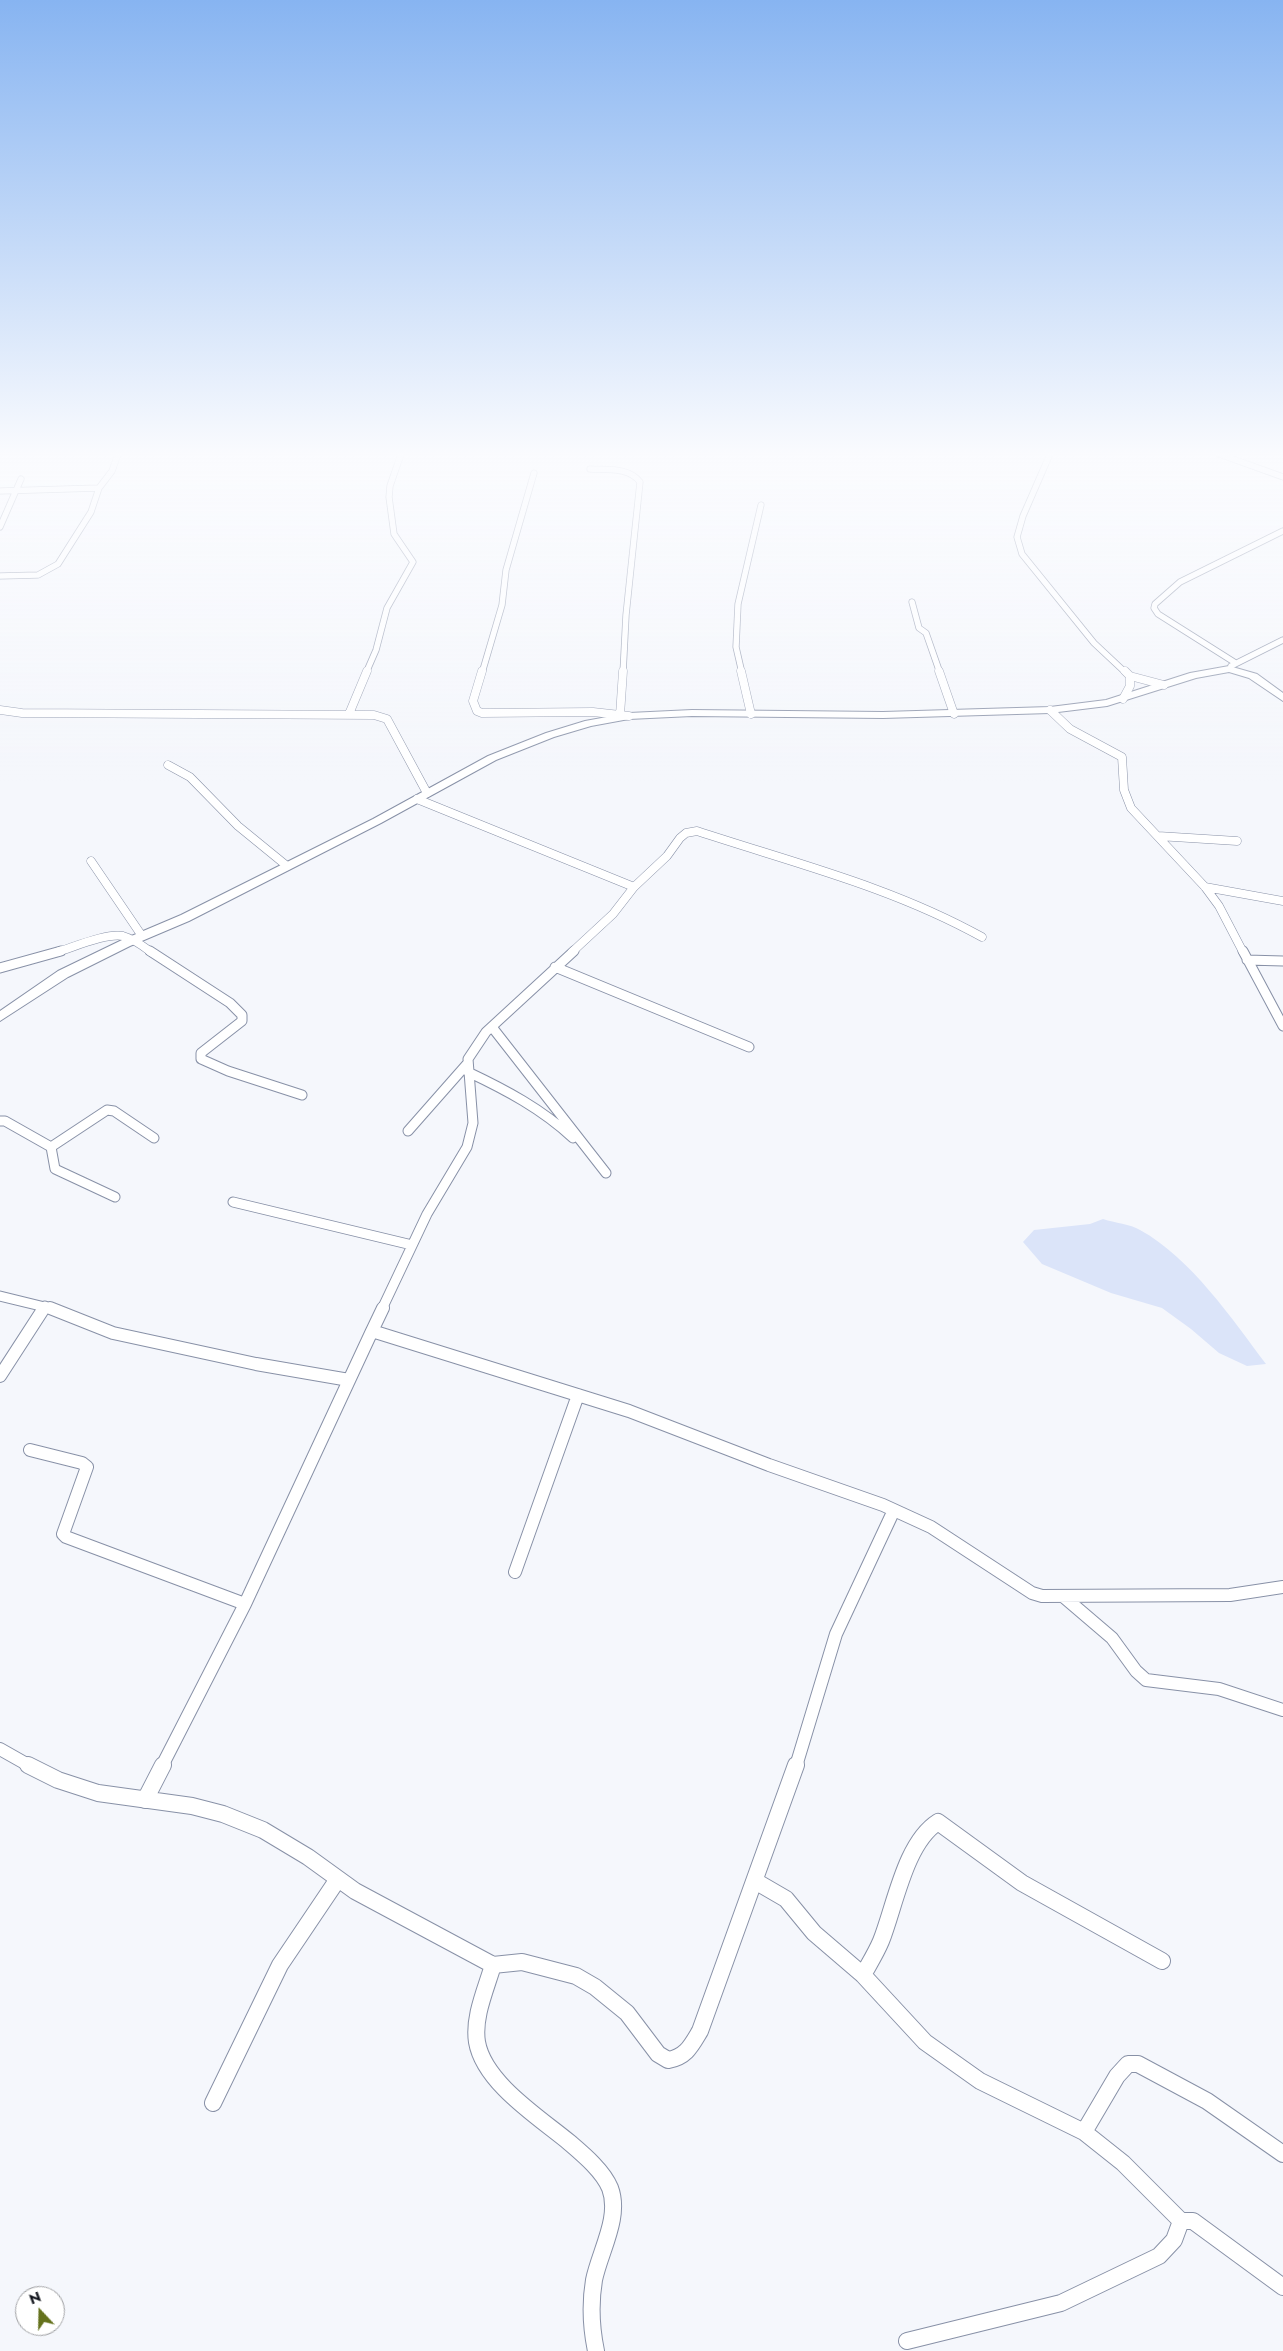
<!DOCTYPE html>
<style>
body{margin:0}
#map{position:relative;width:1283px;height:2351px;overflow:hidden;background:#f5f7fc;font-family:Jost,sans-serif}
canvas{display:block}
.north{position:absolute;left:15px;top:2286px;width:50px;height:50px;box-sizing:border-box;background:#fff;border:1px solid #9fa0a3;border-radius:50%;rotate:339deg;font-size:14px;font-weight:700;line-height:20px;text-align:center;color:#0f121a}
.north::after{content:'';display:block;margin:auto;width:18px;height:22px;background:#65721d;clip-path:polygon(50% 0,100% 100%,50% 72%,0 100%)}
</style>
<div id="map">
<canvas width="1283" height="2351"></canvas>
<div class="north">N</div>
</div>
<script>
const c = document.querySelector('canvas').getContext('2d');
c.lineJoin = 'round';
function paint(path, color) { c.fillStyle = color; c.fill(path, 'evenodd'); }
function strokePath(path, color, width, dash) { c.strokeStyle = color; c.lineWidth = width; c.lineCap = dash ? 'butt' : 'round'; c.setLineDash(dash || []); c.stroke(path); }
paint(new Path2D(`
 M1103,1219c12,4 27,5 37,11 51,28 92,89 126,134l-19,2 -28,-13 -28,-24 -29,-21 -51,-15 -69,-29 -19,-22 11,-12 56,-6z`), '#dbe4f9');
const streetFar4 = new Path2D(`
 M1050,454l-27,62 -6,21 5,17 72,89 32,30
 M1219,454l64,23
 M590,469c17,1 39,-2 50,13l-14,133 -3,58
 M0,491l99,-3
 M0,527l21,-48
 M0,576l38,-1 20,-11 33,-52 8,-24 13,-17 6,-17
 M912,602l7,26 7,5 14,40
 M1234,662l-76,-48 -4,-6 1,-4 25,-22 103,-51
 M1231,666l52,-26
 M366,673l10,-23 11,-42 26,-46 -19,-28 -5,-37 1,-11 11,-32
 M482,673l20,-68 4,-35 28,-97
 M742,673l-6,-26 2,-43 23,-99`);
const streetFar3 = new Path2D(`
 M482,671l-9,30 4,10 5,2 111,-1 36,4
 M741,671l10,43
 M939,671l15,43
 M1125,671l5,5 34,9
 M1123,699l7,-13v-10
 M0,710l22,3 352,2 13,4 40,74
 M1050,710l20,19 52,28 2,33 7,18 74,79 14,19 24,46
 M349,714l18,-43
 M620,715l3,-44
 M168,765l22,12 48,49 49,40
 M417,799l217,88 -21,27 -41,38
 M1158,836l79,5
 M91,861l51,75
 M634,887l33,-31 13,-18 6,-5 11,-2c97,32 195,56 285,106
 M1205,887l78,14
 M57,952c17,-5 49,-19 66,-16 11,3 20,10 28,16`);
const streetFar2 = new Path2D(`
 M150,951l80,52 12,12v6l-41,32v6l27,12 74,24
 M1243,951l40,75
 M1247,960l36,1
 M555,967l194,80
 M0,968l61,-17
 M492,1027l114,146
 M468,1072c38,18 74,37 105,66
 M0,1121h5l46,26 4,22 60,28
 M408,1131l59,-67
 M51,1147l56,-37 7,1 40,27
 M233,1202l179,43
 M0,1296l53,13
 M43,1309l2,-3
 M382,1309l45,-95 40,-67 6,-24 -5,-64 18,-27 88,-81`);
const streetFar1 = new Path2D(`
 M50,1308l63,25 143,31 93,16
 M383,1308l-11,23 257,80 140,54 114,40 48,22 101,66 10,3 188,-1 53,-8
 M0,1376l44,-68
 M30,1450l52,13 5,4 -24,67 3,3 179,67
 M515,1572l63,-177
 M1064,1597l48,41 24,33 10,9 73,9 64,21
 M0,1749l30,17
 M162,1766l83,-162 127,-273
 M796,1766l40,-132 58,-124`);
const street = new Path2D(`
 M28,1765l30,15 40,13 94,13 31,8 40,16 45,27 47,34 138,74 29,-3 54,14 19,11 32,26 31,41 10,6c18,-3 23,-14 32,-29l96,-266
 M145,1800l18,-35
 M755,1881l31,18 28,34 49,42 62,67 55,39 104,51 39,31 58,58h12l90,66
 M493,1965c-7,24 -20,52 -16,77 7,41 63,76 93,101 14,12 33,28 40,45 11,29 -10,63 -16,92 -4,24 -3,47 2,71
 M863,1975c6,-11 13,-22 18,-34 14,-35 24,-98 57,-119l84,61 140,78
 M213,2103l67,-138 58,-86
 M1084,2132l33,-56 11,-12h10l69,37 76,53
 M907,2341l154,-38 98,-47 15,-16 7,-19`);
const secondary = new Path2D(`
 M1229,666l28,8 26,19v8l-34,-23 -20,-6 -33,6 -89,28 -57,7 -167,5 -191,-2 -63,3 -38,7 -37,11 -58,23 -115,63 -192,98 -59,25 -62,31 -68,44v-10l58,-40 64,-31 59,-25 192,-96 115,-63 58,-23 39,-12 44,-8 63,-3 191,2 167,-5 56,-7 84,-27z`);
strokePath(streetFar4, '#8891a7', 7);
strokePath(streetFar3, '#8891a7', 9);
strokePath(streetFar2, '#8891a7', 11);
strokePath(streetFar1, '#8891a7', 14);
strokePath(street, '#8891a7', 18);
strokePath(secondary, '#8891a7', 2);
strokePath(streetFar4, '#fff', 5.5);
strokePath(streetFar3, '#fff', 8);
strokePath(streetFar2, '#fff', 9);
strokePath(streetFar1, '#fff', 12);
strokePath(street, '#fff', 16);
paint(secondary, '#fff');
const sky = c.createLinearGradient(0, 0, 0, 783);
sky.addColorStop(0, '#87b4f1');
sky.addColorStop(0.58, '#fafbfe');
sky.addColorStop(1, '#fafbfe00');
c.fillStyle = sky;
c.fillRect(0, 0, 1283, 783);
</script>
